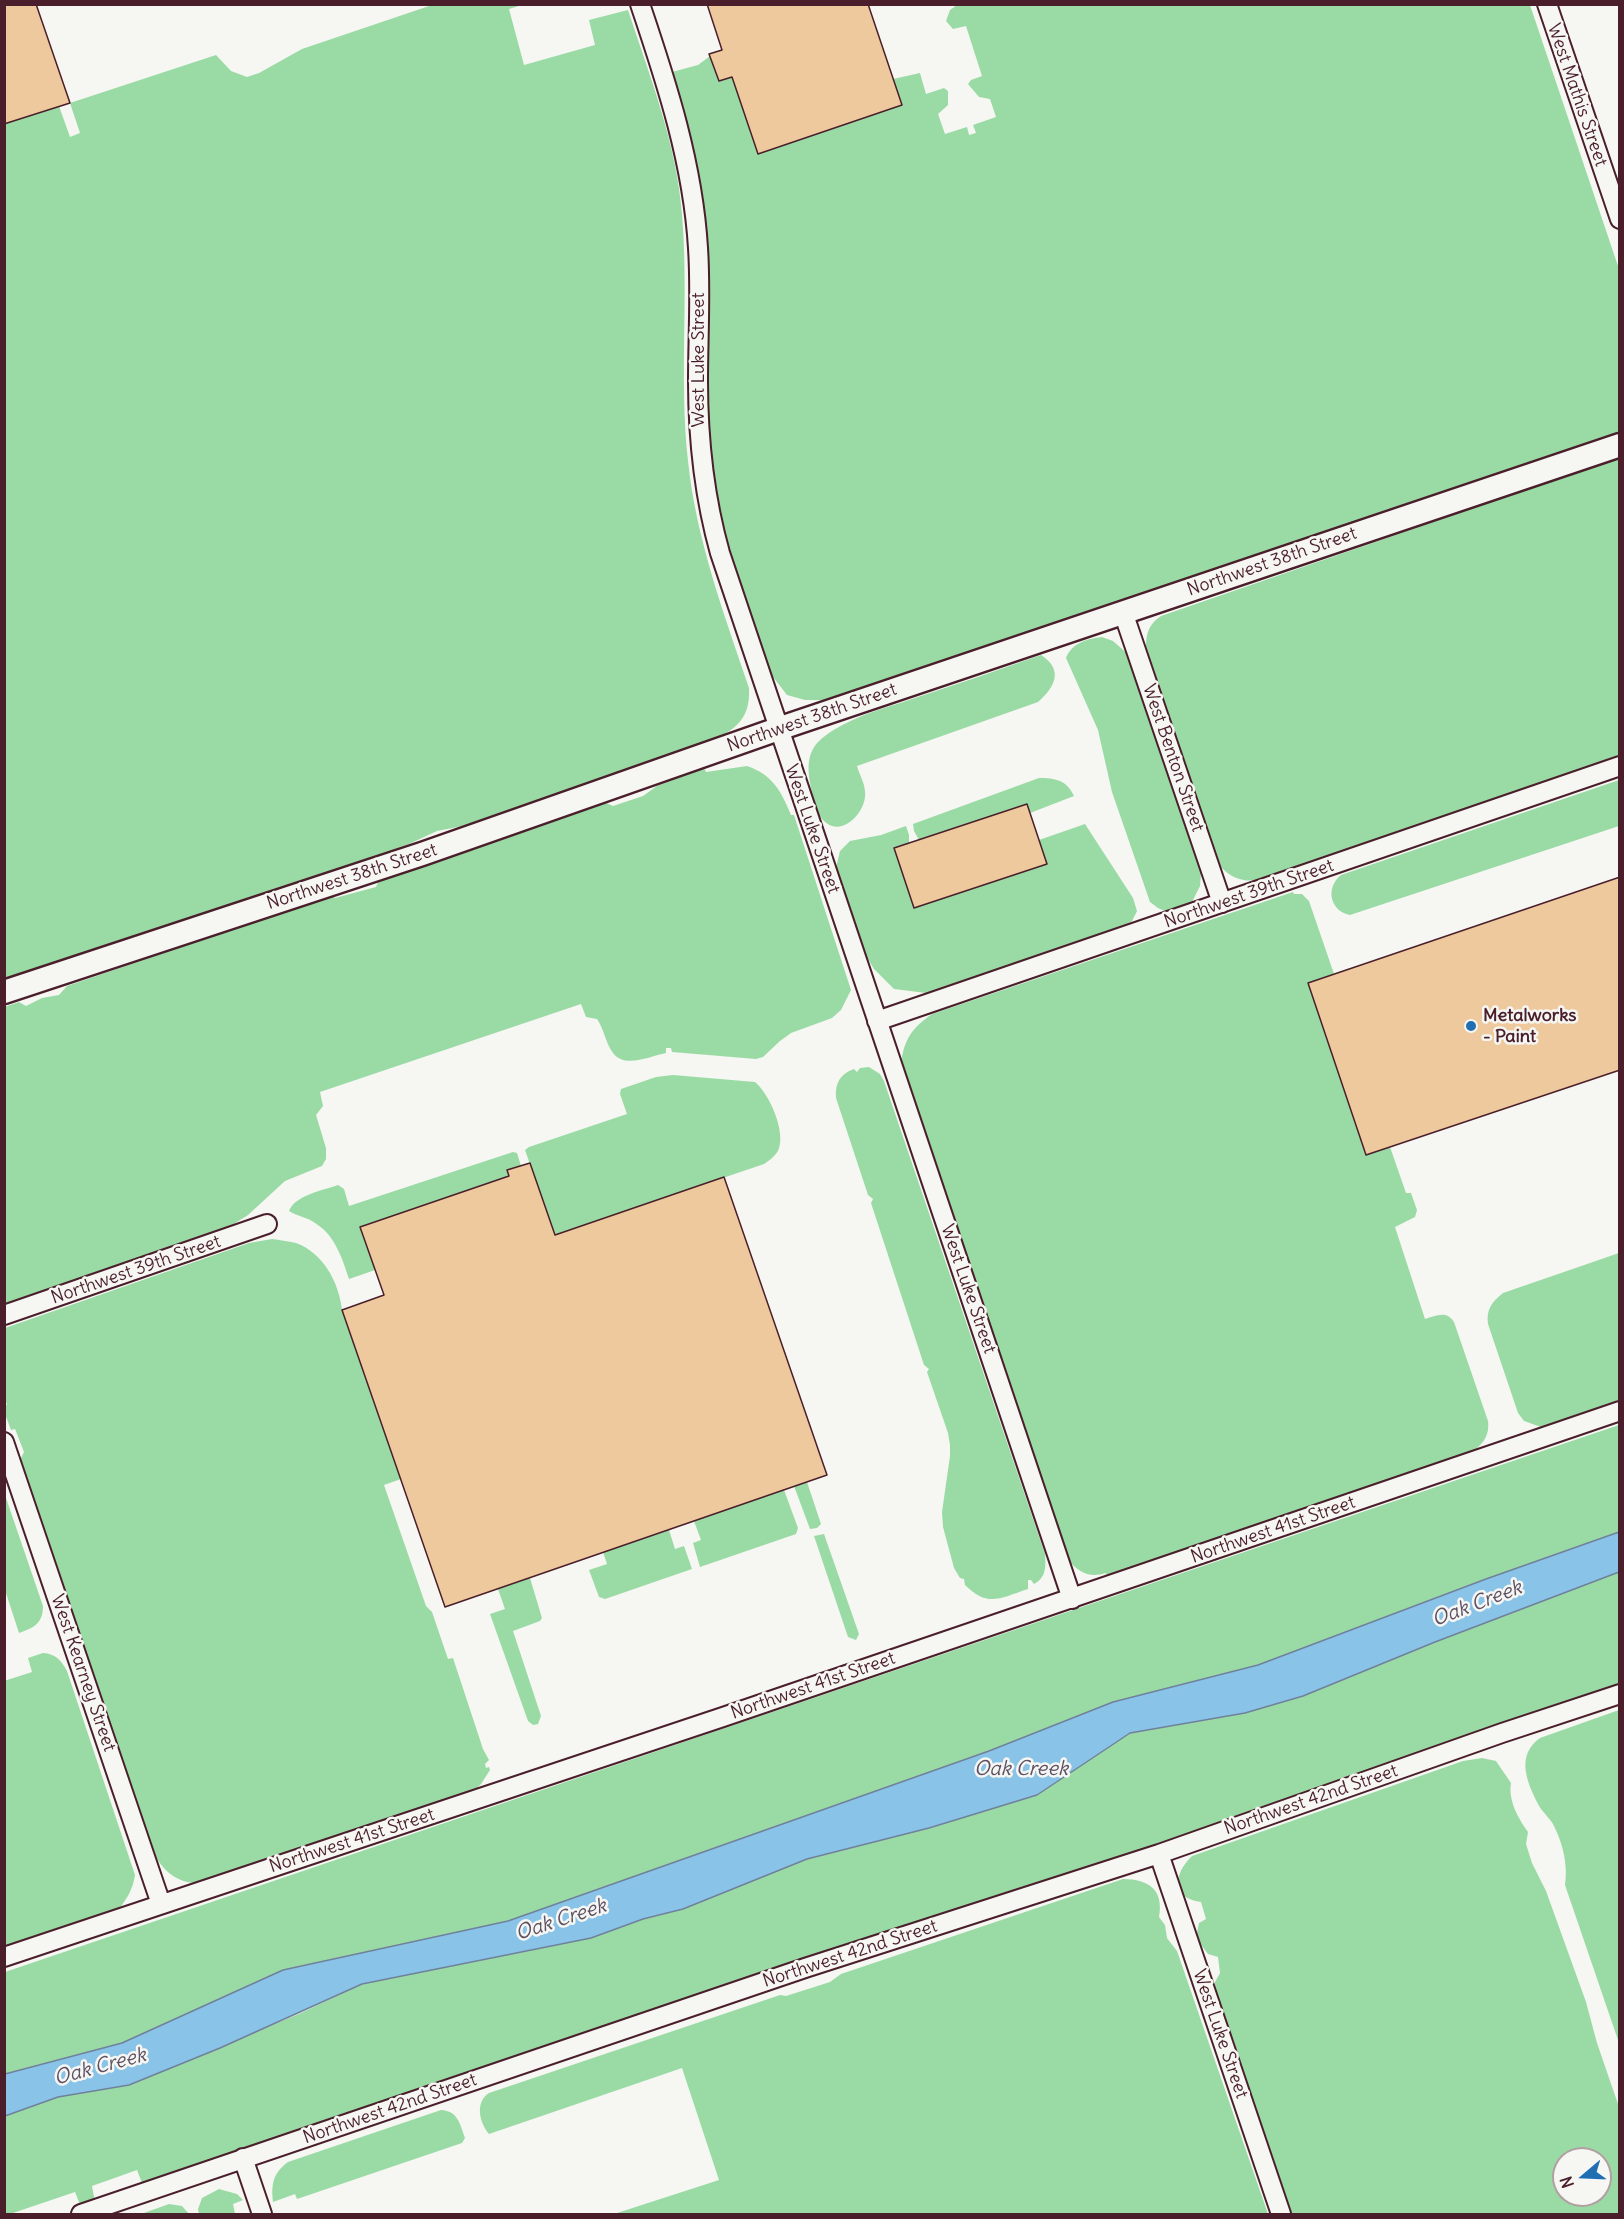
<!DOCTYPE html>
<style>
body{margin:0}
#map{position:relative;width:1624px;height:2219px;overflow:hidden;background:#f6f6f2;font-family:Delius,sans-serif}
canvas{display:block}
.frame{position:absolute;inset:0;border:6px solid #4a1f2b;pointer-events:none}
.north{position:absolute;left:1552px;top:2147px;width:60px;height:60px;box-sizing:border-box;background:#f6f6f2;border:2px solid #b1a0a2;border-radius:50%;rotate:251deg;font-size:16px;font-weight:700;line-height:24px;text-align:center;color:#4a1f2b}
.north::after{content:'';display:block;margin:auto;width:21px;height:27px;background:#1f6fb2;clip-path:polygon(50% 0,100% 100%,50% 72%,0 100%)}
</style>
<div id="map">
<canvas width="1624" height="2219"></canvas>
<div class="frame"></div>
<div class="north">N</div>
</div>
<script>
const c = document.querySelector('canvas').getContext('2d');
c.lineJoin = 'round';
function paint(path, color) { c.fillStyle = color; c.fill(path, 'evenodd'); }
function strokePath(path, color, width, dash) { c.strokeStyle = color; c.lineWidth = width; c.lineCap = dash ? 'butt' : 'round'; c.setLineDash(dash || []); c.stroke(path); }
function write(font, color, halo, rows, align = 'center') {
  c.font = font + ' Delius,sans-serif'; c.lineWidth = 5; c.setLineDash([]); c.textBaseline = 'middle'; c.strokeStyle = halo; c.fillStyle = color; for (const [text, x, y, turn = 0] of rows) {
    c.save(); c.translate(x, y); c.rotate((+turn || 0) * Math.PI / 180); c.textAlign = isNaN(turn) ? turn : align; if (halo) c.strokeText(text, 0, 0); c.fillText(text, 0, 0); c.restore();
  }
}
paint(new Path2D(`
 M432,5h90l-13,4 15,56 71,-20 -6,-25 39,-10c22,67 49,135 54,205 7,82 -3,164 6,246 8,78 36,153 61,227 2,36 -19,44 -48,58l-228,78 -36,7 -28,13 -44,16 -360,121 -1,-857 55,-18 11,31 10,-4 -10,-30 146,-48 15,16 16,6 12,-4 43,-24z
 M957,5h573l89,264v163l-38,16 -749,255 -3,-3h-24l-18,-5 -24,-31 -39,-121 -17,-96v-196l-4,-53 -8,-38 -23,-88 26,-7 12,-9 9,25 13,-4 26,77 144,-49 -9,-26 27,-6 6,21 18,-6 4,3v14l-10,9 7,20 22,-7 2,8 7,-2 -3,-8 23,-8 -6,-18 -11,-2 -11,-13 3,-4 11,-4 -16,-50 -13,3 -7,-8 4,-11z
 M1619,458v299l-326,113c-28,8 -50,21 -73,-4l-74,-219c0,-14 3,-23 15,-31z
 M1102,637l11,4 17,15 71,217 -1,13 -8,16 -25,10 -9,-4 -8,-6 -38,-110 -14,-62 -32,-72c6,-15 20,-19 36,-21z
 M1041,655c23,15 14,32 -3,47l-181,64c2,8 8,17 8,26 2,16 -16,39 -33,34 -14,-5 -18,-22 -20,-34 -3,-12 -6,-29 0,-41 7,-15 28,-25 43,-32 19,-9 41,-14 60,-21 42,-14 84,-28 126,-43z
 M747,766c26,9 34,25 44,49h3l57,175 -10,20 -9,8 -41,15 -11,8 -17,16 -7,2 -84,-7 -1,-4h-5v5c-16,3 -41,16 -53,0 -7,-9 -9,-24 -16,-34l-11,-2 -5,-13 -261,88 3,14 -7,9 10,33v11l-4,7 -37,15 -37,34 -16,10 -227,79 -1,-297 15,-5 7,4 16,-8 17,-3 8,-9 264,-90 4,2 41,-11 3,-7 227,-77 7,3 30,-10 14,-10 47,-18 2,4z
 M1039,778c16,0 28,2 35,18l-44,17 -4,-9 -107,36 -5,-9 -1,-7z
 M1619,780v46l-269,89c-20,-4 -25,-27 -9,-40z
 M1085,824l48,74 4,13 -5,10 -9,6 -183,63 -14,3 -32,-4 -20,-20 -18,-30 -21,-67 5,-21 10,-10 31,-6 25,-9 3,9v8l-15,5 145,-8z
 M1293,892l1,2h8l7,7 25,73 -26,9 58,172 24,-8 16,46h5l6,17 -2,7 -20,10 30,92c11,-3 21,-9 29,3l34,99c2,17 -7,24 -18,33l-362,124 -2,-5c-16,5 -28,0 -38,-14l-167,-495c3,-25 11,-36 31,-50z
 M869,1067l11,7 4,7 161,473c1,13 1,24 -11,30l-3,-4h-3v9c-28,9 -40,19 -63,-4l-1,-6 -4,-1 -6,-10 -11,-41 -1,-15 8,-56v-11l-2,-12 -21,-61 2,-3 -5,-4 -53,-162 2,-4 -5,-4 -32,-97c-1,-15 4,-24 18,-29l3,3 3,-4z
 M673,1075l82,7c14,11 32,51 23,69 -3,5 -8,9 -14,13l-209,71 -30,-85 4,-3 98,-33 -7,-20 1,-5 35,-12z
 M513,1152l4,1 4,13 -13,4 1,6 -148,51 14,43 -26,9c-7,-21 -14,-44 -34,-56 -8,-6 -18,-7 -26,-12 6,-16 35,-21 49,-26l6,4 5,17z
 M272,1239c7,1 16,2 24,4 27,10 43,39 46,67l59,169 -17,6 42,121 6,6 16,47 5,-1 30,91 6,11 -4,4 1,4 3,-1 1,3 -9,14 -9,9 -272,90c-23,1 -36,-12 -47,-30l-133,-393 4,-8 -9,-23 -4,1 -6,-16v-8l2,-2 -3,-5 1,-71 244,-85z
 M1619,1253v152l-78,22 -17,-6 -6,-8 -30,-89c-2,-15 4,-22 15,-31z
 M1619,1425v107l-133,47 -228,86 -145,37 -124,49 -481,170 -225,49 -161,73 -117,31v-102z
 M807,1482l14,42 -4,4 -7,1 -16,-43z
 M784,1490l14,38 -2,6 -96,33 -7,-24 8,-3 -7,-19z
 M4,1492l39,114c0,17 -9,22 -24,27l-14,-43z
 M669,1530l6,19 9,-3 8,23 -87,30 -6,-2 -10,-27 18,-6 -4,-12z
 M824,1534l35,100 -3,6 -8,-3 -34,-101z
 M1619,1572v115l-683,233 -791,265 -3,-2 -5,-13 -45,16 3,16 -14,5 -6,-15 -65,22h-5l-1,-98 54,-19 71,-12 172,-72 61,-29 122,-25 199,-50 124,-50 122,-31 108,-33 93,-62 115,-20 58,-17 132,-54z
 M530,1578l12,40 -2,3 -27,10 28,85 -3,8 -5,1 -5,-4 -38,-107 15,-5 -7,-20z
 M43,1653c13,1 18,7 24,18l68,204c-2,14 -8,24 -17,35l-114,42v-271l28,-9 -4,-14z
 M1619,1710h1l-1,333 -54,-158c3,-20 -2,-41 -11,-59 -4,-8 -12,-14 -16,-22 -12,-23 -22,-49 2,-66z
 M1482,1758l14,3 15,22c-3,17 7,35 17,49l-2,12 6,19 14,28 40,111 11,41 22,64v107h-331l-74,-222 1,-10 5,-9 -2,-16 -10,-3 -12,-16 3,-15 7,-4 -5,-17c-31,-4 -27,-29 -9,-46l271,-95zM1564,2159h36v36h-36z
 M1123,1879c26,0 41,11 36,38l6,8 2,13 10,13 91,263h-654l105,-34 -37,-112 -193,66c-10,-12 -14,-32 0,-41l291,-98 6,1 44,-14 11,-8z
 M441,2110c17,1 19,14 24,28l-3,5 -165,56 -2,-5 -22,8c-2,-18 0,-29 15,-40z
 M219,2189l18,5 6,6 -10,4 2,10h-36l-1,-5 4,-11z
 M169,2204l13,2 7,8h-48z`), '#9adba5');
const water = new Path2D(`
 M1619,1532v40l-184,70 -132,54 -58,17 -115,20 -93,62 -108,33 -122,31 -124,50 -40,10 -52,19 -229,46 -142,64 -91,37 -71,12 -53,19v-42l117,-31 161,-73 225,-49 481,-170 124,-49 145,-37 228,-86z`);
paint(water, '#89c3e8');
strokePath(water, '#70819c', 1.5);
const building = new Path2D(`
 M4,4h32l34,99 -66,21z
 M707,4h161l34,101 -144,49 -26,-77 -13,4 -10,-27 13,-4z
 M1027,804l20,60 -133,44 -20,-60z
 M1620,877v193l-254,85 -58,-172z
 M530,1163l25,72 169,-58 103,298 -382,132 -103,-297 42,-15 -24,-68 149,-51 -2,-6z`);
paint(building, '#edc99d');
strokePath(building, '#4a1f2b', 1.5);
const minor = new Path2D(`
 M640,4c27,80 53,160 58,244 3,44 0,89 0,133 0,59 6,115 22,172l352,1046
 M1547,4l73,215
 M1123,612l99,291
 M877,1021l743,-255
 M4,1315l263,-91
 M4,1442l157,462
 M1159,1854l122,360
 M4,1957l719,-240 897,-306
 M243,2158l19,56
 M81,2214l724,-246 354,-114 343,-121 118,-39`);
const tertiary = new Path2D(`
 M4,992l418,-138 356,-125 842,-284`);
strokePath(minor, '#4a1f2b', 22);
strokePath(tertiary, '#4a1f2b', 27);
strokePath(minor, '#f6f6f2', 18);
strokePath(tertiary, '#f6f6f2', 22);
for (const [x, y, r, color] of [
 [1471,1026,6,"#1f6fb2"]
]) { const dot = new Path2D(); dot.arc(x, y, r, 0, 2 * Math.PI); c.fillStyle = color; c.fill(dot); strokePath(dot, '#f6f6f2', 2); }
write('18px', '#4a1f2b', '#f6f6f2', [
 ["West Mathis Street",1577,95,71],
 ["West Luke Street",699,360,-90],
 ["Northwest 38th Street",1272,562,-19],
 ["Northwest 38th Street",812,718,-19],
 ["West Benton Street",1173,758,71],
 ["West Luke Street",812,829,71],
 ["Northwest 38th Street",352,877,-18],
 ["Northwest 39th Street",1249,894,-19],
 ["Northwest 39th Street",136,1270,-19],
 ["West Luke Street",968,1289,71],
 ["Northwest 41st Street",1273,1530,-19],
 ["West Kearney Street",83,1673,71],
 ["Northwest 41st Street",813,1686,-19],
 ["Northwest 42nd Street",1311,1800,-19],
 ["Northwest 41st Street",352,1841,-18],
 ["Northwest 42nd Street",850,1954,-18],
 ["West Luke Street",1220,2034,71],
 ["Northwest 42nd Street",390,2109,-19]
]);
write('bold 18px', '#4a1f2b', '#f6f6f2', [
 ["Metalworks",1483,1016],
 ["- Paint",1483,1037]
], 'left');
write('italic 20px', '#5d5064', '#f6f6f2', [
 ["Oak Creek",1477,1604,-21],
 ["Oak Creek",1021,1769],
 ["Oak Creek",561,1920,-18],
 ["Oak Creek",100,2067,-15]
]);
</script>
